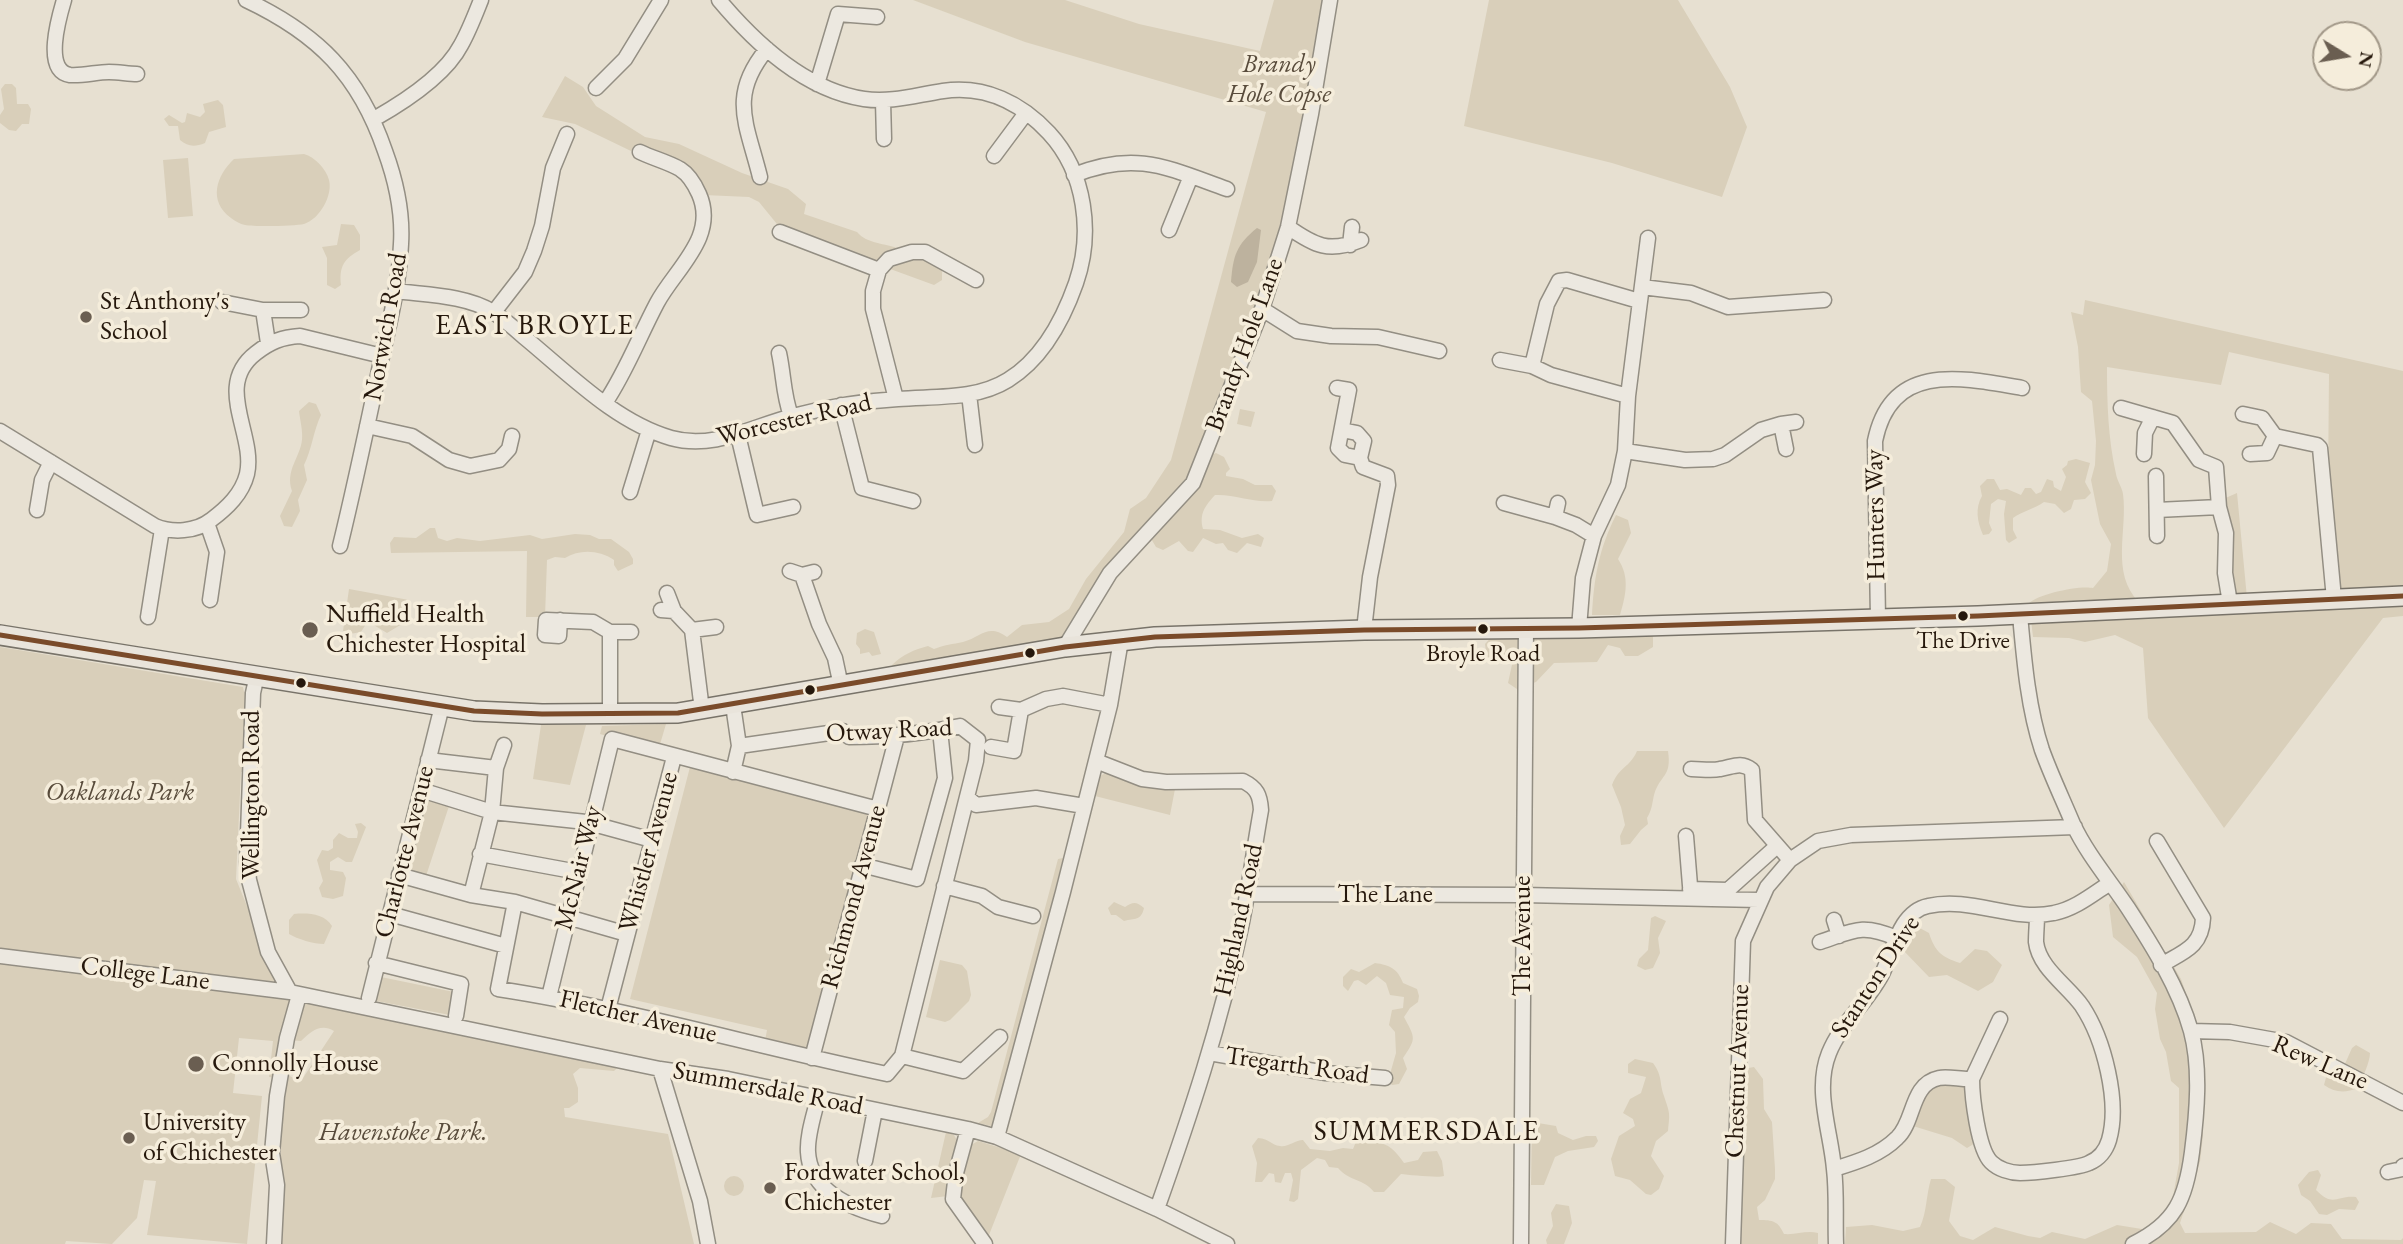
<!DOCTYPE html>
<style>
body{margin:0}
#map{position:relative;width:2403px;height:1244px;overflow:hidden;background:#e7e0d1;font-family:"EB Garamond",serif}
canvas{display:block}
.north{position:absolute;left:2312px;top:21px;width:70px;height:70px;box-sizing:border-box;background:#f5eddb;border:2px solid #a29888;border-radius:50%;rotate:101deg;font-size:19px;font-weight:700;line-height:28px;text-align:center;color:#26180c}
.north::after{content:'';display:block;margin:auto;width:24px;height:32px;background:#6a5e51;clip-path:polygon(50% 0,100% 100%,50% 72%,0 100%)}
</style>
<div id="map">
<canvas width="2403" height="1244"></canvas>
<div class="north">N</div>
</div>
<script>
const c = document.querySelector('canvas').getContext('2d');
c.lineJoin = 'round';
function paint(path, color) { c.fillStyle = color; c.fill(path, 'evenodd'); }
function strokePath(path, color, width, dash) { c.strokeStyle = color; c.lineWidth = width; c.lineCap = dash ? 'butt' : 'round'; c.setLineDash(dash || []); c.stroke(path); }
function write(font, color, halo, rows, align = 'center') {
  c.font = font + ' "EB Garamond",serif'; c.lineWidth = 7; c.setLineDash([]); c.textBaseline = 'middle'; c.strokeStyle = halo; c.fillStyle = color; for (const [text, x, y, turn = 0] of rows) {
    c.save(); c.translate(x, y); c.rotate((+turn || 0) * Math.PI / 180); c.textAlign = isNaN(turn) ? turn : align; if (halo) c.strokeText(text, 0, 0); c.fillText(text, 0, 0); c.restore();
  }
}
paint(new Path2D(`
 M913,0h152l74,24 121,27 14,-51h53l-26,148 -38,148 -74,182 -80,93 -43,71 -172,31 -2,-8c11,-11 22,-15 36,-19l6,3c10,-4 19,-5 29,-7 18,-5 25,-19 44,-5l15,-12 27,-3 20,-13 17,-30 38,-47 6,-23 16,-11 25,-38 95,-348 -241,-70z
 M1489,0h189l52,87 17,40 -25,70 -110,-34 -148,-37z
 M565,76l18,11 13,19 49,31 34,7 63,29 46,16 18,15 -2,10 53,18c10,12 28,11 43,17 14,5 28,12 42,20v11l-8,5 -153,-56 -22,-27 -10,-5 -45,-2 -54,-42 -15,-8 -4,6 -56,-27 -33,-7z
 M5,84h7l4,4 1,16h11l3,5 -2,15h-7l-6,7 -7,-1 -9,-7v-8l4,-6 -3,-20z
 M218,100l5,5 3,22 -17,5 -4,11c-10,4 -17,4 -25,-3l-2,-14h-9l-5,-7 5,-4 13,8 3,-1 2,-9 13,4 5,-5 -2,-8z
 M304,154c11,3 22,15 25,26 4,15 -9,39 -25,44 -8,2 -49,3 -59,1 -5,-1 -10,-4 -14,-7 -23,-17 -15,-42 3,-59z
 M188,158l5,58 -25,2 -5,-58z
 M341,224l13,1 6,10v15c-16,9 -21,16 -19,35l-6,4 -8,-4v-27l-5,-11 15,-2z
 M2085,300l318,71v219l-67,4 -8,-110 1,-110 -100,-22 -8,33 -114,-18c0,36 1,71 9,107 1,7 6,13 7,20 5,36 -13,79 16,108l264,-1v15l-20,2 -159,210 -76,-110 -5,-70 -28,-13 -30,7 -16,-4 -36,-1 -4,-34c10,-9 50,-18 64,-15l14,-17 4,-27 -11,-20 -9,-44 4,-15 1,-24 -4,-40 -11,-9 -3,-45 -7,-35 12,3z
 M309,402l7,2 5,11c-8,17 -9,34 -17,50l3,15 -9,20 2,11 -8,16 -8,-1 -4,-10 12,-25c-7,-21 8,-33 10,-51 1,-9 -2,-20 -3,-29z
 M1240,409l15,3 -4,15 -14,-3z
 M1216,453l8,4 6,12 -4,4v3l17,3 12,6h17l4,6 -4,10c-19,2 -37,-7 -57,-6 -10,11 -16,19 -12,34l17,1 22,8 16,-4 6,4 -3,9 -14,-4 -10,10 -9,-3 -5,-7 -7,1 -13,-6 -10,14 -5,-1 -9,-10 -16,9 -7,-3 -6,-10 59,-81z
 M2076,459l14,4 -5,19 6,11 -6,6 -11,1 -3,9 -7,4 -9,-9 -11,-2c-10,7 -21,9 -31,16v12l4,8 -8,5 -3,-3 -2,-26 2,-13 -8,-2 -7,5 -2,19 3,7 -3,4 -6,1c-6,-14 -8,-27 -1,-39l-2,-10 7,-7h7l6,11 7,-1 14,6 4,-7h6l5,6 5,-2 6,-13 6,2 1,6 7,4 5,-14 -4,-8 5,-4 1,-4z
 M2237,493l10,105 -9,1 -7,-11 -10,-88z
 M1616,515l12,5 3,13 -13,26c12,18 8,36 2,56h-28c2,-38 7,-66 24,-100z
 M430,528h5l3,10 9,3 10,-3 23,3 50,-6 12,4 33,-5 15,1 9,4h12l18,13 4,7v5l-15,7 -4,-6v-5c-15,-10 -34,-11 -49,-2l-10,-1 -8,3 -2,57h-19l1,-66 -136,2 -1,-10 4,-6 22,1z
 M349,589l60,11 1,4 -9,13 1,7 -15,9 -15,-9h-6l-5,8 -11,2 -7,-3z
 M865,629l9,3 7,22 -9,2 -3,-4 -9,2v-5l-4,-5 1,-11z
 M1653,631v16l-15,9h-13l-5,-8 -12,-3 -11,17 -43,1 -18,19 -19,7 -9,-6 5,-23 -26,-1 -2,-15 9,-10z
 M0,647l243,40 1,5h8l-3,80h-8l-5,107 47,116 9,2 -16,81 -7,-1 4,-36 -34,-3 -6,55 29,3 -15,148 -100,-9 9,-54 -12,-1 -7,38 -25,26 -46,-3 -1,3h-65z
 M666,724l-8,27 -58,-17 2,-8z
 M541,725h45l-16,60 -37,-6z
 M1637,751h31c4,27 -8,23 -14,44 -2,9 -2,15 -7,23l1,6 -7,6 -11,14 -9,1 -1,-9 5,-11 -4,-18 -9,-22c8,-20 17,-16 25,-34z
 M690,767l179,47 -61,237 -43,-10 2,-11 -137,-31z
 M1106,773l35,13 34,3 -5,26 -79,-20 4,-17z
 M424,794l27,6 -26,79 -21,-7z
 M361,823l5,4 -14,35h-6l-8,-5 -8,5v8l13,2 3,6 -3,18 -10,3 -11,-2 -3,-9 4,-7 -6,-21 5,-10 6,1 5,-3v-8l6,-7 9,5h9l1,-6 -3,-8z
 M1063,858l-66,264 -6,4 -13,-3 10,-6 3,-5 67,-253z
 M2124,882l57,97 11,31 -7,25 3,20 13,13 2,68 -3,26 -20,61 5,10 71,-1 14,-10 26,12 15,-11 20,1 11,15 59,1 2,-2v6h-558l1,-17 26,-2 31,6 17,-4c7,-15 6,-32 11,-48h14l10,8 -6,34 11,15 13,4 22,-13 33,9 12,2 12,-6 33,7 32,-14 31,5 23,-22 8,-45v-75l-8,-7 -5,-29 -6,-13 -5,-30 2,-16 -20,-36 -24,-20 -4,-32z
 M1114,902l11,5c8,-5 11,-6 19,1 -3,13 -9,10 -20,13l-8,-6h-5l-3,-7z
 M294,914c13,-1 30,-1 38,12l-8,18c-10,0 -27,-5 -35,-10v-14z
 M1655,916l11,5 -8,17 2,15 -7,15 -8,2 -8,-4 2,-7 9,-9 3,-32z
 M1916,926l13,7c6,19 13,24 31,30l15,-14 12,2 15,14 -9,17 -15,9 -31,-16 -18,2 -28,-29 4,-9z
 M940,960l22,5 5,6 4,24 -2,6 -19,19 -5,2 -19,-5z
 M1375,963c15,2 23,6 28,20l14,6 2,7 -1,6 -8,6 -6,9c11,21 13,21 -1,41l4,11 -8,15 -7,1 -4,-4 8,-28 -1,-21 -6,-7 3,-15 11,-2 1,-11 -14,-2 -4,-12 -9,-7 -11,9 -8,-5 -4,1 -6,10 -5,-5v-9l8,-8 8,3z
 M376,976l78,16 -4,23 -79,-15z
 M296,999l324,66 -6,6 -34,-3 -7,6 5,14v14l-9,6h-5l1,9 103,17 26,110h-412l-2,-172 21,9 33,-50c-13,-8 -23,0 -33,10l-14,-1z
 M2356,1045l14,8c0,9 -8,26 -12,35 -13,5 -22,5 -34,-3l3,-11 17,-8 8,-18z
 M1635,1059l18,4c10,14 6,19 11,33 6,18 6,16 4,35l-12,10 -5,15 13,20 -5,13 -8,6 -5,-1 -16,-14 -15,-4 -4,-17 8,-23 16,-10 -2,-7 -10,-6 7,-14 11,-6 5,-16 -18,-4v-9z
 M1754,1067l9,12 1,30 8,13 3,47v10l-10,21 -8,7 2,13c14,0 19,1 25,14 13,1 22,-4 34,-1v11h-78l3,-175z
 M1940,1085l25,2 12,55 -10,6 -15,-10 -39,-12c6,-19 8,-33 27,-41z
 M1532,1122l24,4 2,7 15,7 13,-4h10l2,5 -4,6 -26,4 -13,6 -11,28h-13z
 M946,1132l8,3 5,9 -11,52 -17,2z
 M1360,1132h7v8l4,3c16,-2 24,7 33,20l14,-3 5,-8 14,-1 5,10 2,15c-5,2 -35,-1 -43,-2l-17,18h-10c-10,-13 -25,-11 -36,-24l-9,-1 -4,-7 -8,-2 -16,12 -3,29 -4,3 -5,-1 4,-21 -2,-7h-6l-4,10 -6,-1 -1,-8 -5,-1 -7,9h-7l2,-19 -5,-17 6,-8c12,1 13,7 22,8 7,2 15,-6 23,-6l7,9 20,2 13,-3 10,1z
 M978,1141l43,13 -34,86 -30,-43 12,-51z
 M2318,1170l3,5 -5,15c18,18 20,5 40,7l3,5 -4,8 -16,-1 -12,6 -8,-1 -9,-13 -9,-6 -3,-10 11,-13z
 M724 1186a10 10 0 1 1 20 0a10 10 0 1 1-20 0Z
 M1556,1204l13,2 3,17 -8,21h-17l-1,-4 7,-14 -2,-13z`), '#d9cfba');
paint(new Path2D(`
 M1257,228l4,2 -4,32 -9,20 -11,5 -6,-5c2,-26 5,-37 26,-54z`), '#bdb29e');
const minor = new Path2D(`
 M64,0c-5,17 -21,71 6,75 13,1 27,-3 39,-3 10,0 19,2 28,2
 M246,0c72,34 113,75 139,151 11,30 18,61 16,93 -2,45 -14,88 -23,131 -12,57 -24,114 -38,171
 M817,84l21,-70 39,3
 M596,88l29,-29 36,-59
 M883,101l1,38
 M374,119c30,-17 71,-43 87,-74 8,-14 14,-30 20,-45
 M994,156l32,-43
 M1074,175c62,-25 94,-7 153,14
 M760,177c-13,-53 -32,-81 7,-128
 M1288,227c27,19 41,26 73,13
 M1169,230l22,-54
 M780,232l99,38
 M1350,245l2,-18
 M1642,287l49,6 37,14 96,-7
 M396,291c30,4 70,4 97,21 11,7 21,16 31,25 44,36 91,85 147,101 43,12 82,-12 122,-22 34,-9 70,-15 105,-17 37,-3 78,1 110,-19 34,-21 55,-60 68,-97 17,-49 10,-110 -27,-150 -28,-30 -64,-48 -106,-42 -27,4 -52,12 -79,8 -59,-9 -108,-55 -145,-99
 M222,302l41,8h38
 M1262,309l35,22 34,5 47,1 61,14
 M263,310l5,33
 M494,312l31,-40 9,-21 8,-25 11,-58 14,-34
 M779,353c5,23 4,41 12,63
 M1500,360l32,6 15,-62 12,-23 8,-1 72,21
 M1532,366l19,9 77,21
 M1337,388l12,2 -11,58 7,7 15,3 3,9 24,9 1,9 -18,92 -6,53
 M969,394l6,51
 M896,399l-23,-90v-18l6,-21 10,-11 23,-7h13l51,28
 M605,403c21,-31 34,-66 52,-100 18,-34 61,-66 42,-109 -4,-9 -11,-20 -19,-25 -12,-7 -28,-11 -40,-17
 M841,405l21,83 51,13
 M2121,408l52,15 26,37 17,7 3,40 7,26 -1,40 5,30
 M2243,414l19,4 13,18 -8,17 -17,1
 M1781,424l15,-2
 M367,426l45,10 37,24 21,6 29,-6 10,-11 3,-13
 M1342,430l15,3 7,8 -4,17
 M0,431l155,95c17,7 41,6 56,-6 16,-12 31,-26 36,-46 9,-40 -34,-88 9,-121 14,-11 26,-16 44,-17l82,20
 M738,435l19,80 36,-8
 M2275,436l42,9 3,3 14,151
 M1625,451l60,9 28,-1 12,-4 36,-25 20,-6 5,25
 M2144,454l1,-21 8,-16
 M2156,476l1,60
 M630,492l19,-62
 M1504,503l51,14
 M1558,503l-3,14 21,8 18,11 -11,42 -4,50
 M37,510l5,-30 9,-18
 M2157,510l62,-3
 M207,523l10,29 -7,48
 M1594,536l24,-51 7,-34 3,-55 20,-158
 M790,571l12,4 12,-3
 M802,575l17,49 16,34 6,28
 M667,593l7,18
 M661,610l13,1 18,19 10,80
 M2020,615c4,44 8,93 22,135 9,25 21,50 31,74 14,30 37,57 55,84 24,37 51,80 63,123 10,37 6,82 1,121 -6,46 -16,71 -59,92
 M148,617l14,-88
 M1878,619l-3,-178c16,-79 85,-64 147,-53
 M560,620l-1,16 -14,-1 1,-15 47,2 17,10v82
 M692,630l24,-3
 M610,632h21
 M1065,647l45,-74 83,-90 69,-174 26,-82 23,-113 19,-114
 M257,675l-4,18 -6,169 2,18 19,72 22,40
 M999,707l22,3
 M991,747l23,4 7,-41 25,-11 17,-3 47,9
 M428,760l68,8
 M1096,761l46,18 24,3 77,-1c14,7 17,14 18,29 -7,39 -12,78 -20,117 -20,96 -51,189 -84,282
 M1691,769c10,0 20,2 29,0 13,-2 20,-8 32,1l3,50 35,40
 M733,772l6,-26 -6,-41
 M421,790l71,22 94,10 66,18
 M967,797l9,8 60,-7 48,8
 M1686,836l5,62
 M2157,841l46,77c-1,29 -20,34 -42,47
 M480,854l98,18
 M862,865l55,14 28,-101 -5,-48
 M399,875l72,20 44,7 112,32
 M944,886l38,10 16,11 35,9
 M1690,889l38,1 49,-44
 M1247,894l276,1 236,5
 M471,895l21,-83 4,-44 8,-23
 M515,902l-17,87c131,20 259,58 389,85l15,-18 74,-295 2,-21 -18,-14c-37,8 -72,11 -111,11l-6,-6 -104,15
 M390,914l116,32
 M1834,920l5,16
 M1820,942c33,-11 42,-19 76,-4
 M0,956l290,36 370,77 68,10 240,50 29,8 160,72 70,35
 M376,963l85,21 -5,32
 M549,997l63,-258 266,70
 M369,998l73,-292
 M608,1009l66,-252
 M2191,1031l39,1 56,10 117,61
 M1209,1053l117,20 59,5
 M902,1056l61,15 37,-34
 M812,1058l85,-322
 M660,1069l40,132 8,43
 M1972,1079l28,-60
 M818,1098c-4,17 -11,37 -10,54 2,39 43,56 74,64
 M968,1129l-12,44 -3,26 32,45
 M997,1137l66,-245 47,-187 11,-65
 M865,1161l10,-51
 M1834,1169c23,-7 46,-14 63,-31 18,-16 13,-54 42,-60 10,-2 23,2 33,1 0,18 6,70 19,83 7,7 19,11 29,11 13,0 59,-5 69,-10 10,-4 17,-13 20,-23 11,-38 -5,-101 -27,-134 -14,-20 -43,-38 -46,-64 0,-9 1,-18 1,-27
 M2388,1172l14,-3 1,-3
 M274,1244l3,-59 -5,-32 5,-57 10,-58 12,-43
 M1521,1244l5,-616
 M1733,1244l10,-303 24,-54 23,-27 28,-19 33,-6 224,-8
 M1836,1244c-1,-25 1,-50 -2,-75 -3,-37 -20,-79 -5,-116 12,-30 38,-50 53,-79 11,-22 17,-62 46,-68 43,-10 84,16 126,7 21,-4 39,-19 56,-30`);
const major = new Path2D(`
 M0,635l474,76 68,3 136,-1 387,-66 90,-10 209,-7 215,-2 399,-12 425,-20`);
strokePath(minor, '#938e83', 17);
strokePath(major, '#787369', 22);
strokePath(minor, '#ece8e0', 14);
strokePath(major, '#e9e4db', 19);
strokePath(new Path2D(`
 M0,635l474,76 68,3 136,-1 387,-66 90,-10 209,-7 215,-2 399,-12 425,-20`), '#7a4b2a', 5);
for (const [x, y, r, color] of [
 [86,317,7,"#6a5e51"],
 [1963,616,6,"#26180c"],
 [1483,629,6,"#26180c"],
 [310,630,9,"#6a5e51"],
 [1030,653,6,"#26180c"],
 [301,683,6,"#26180c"],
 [810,690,6,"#26180c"],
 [196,1064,9,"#6a5e51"],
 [129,1138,7,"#6a5e51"],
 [770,1188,7,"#6a5e51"]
]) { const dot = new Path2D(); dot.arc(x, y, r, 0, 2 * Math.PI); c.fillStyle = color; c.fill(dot); strokePath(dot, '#f5eddb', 2.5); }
write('24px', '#26180c', '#f5eddb', [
 ["The Drive",1963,641],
 ["Broyle Road",1483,654]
]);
write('italic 26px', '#584b3b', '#f5eddb', [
 ["Brandy",1279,65],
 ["Hole Copse",1279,95],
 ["Oaklands Park",120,793],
 ["Havenstoke Park.",403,1133]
]);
write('26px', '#26180c', '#f5eddb', [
 ["St Anthony's",100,302],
 ["School",100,332],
 ["Nuffield Health",326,615],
 ["Chichester Hospital",326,645],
 ["Connolly House",212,1064],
 ["University",143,1123],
 ["of Chichester",143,1153],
 ["Fordwater School,",784,1173],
 ["Chichester",784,1203]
], 'left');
write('26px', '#26180c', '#f5eddb', [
 ["Norwich Road",386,327,-80],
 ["Brandy Hole Lane",1245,345,-70],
 ["Worcester Road",794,420,-13],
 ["Hunters Way",1876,515,-91],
 ["Otway Road",889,731,-3],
 ["Wellington Road",252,795,-90],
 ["Charlotte Avenue",405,852,-76],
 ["Whistler Avenue",649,852,-75],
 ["McNair Way",579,868,-76],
 ["The Lane",1385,895],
 ["Richmond Avenue",854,897,-75],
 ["Highland Road",1239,920,-78],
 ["The Avenue",1523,936,-90],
 ["College Lane",145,974,7],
 ["Stanton Drive",1876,977,-57],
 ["Fletcher Avenue",638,1017,13],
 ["Rew Lane",2320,1063,23],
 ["Tregarth Road",1297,1066,8],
 ["Chestnut Avenue",1738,1071,-88],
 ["Summersdale Road",768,1089,11]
]);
c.letterSpacing = '2px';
write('28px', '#26180c', '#f5eddb', [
 ["EAST BROYLE",535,326],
 ["SUMMERSDALE",1427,1132]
]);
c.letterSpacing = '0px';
</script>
